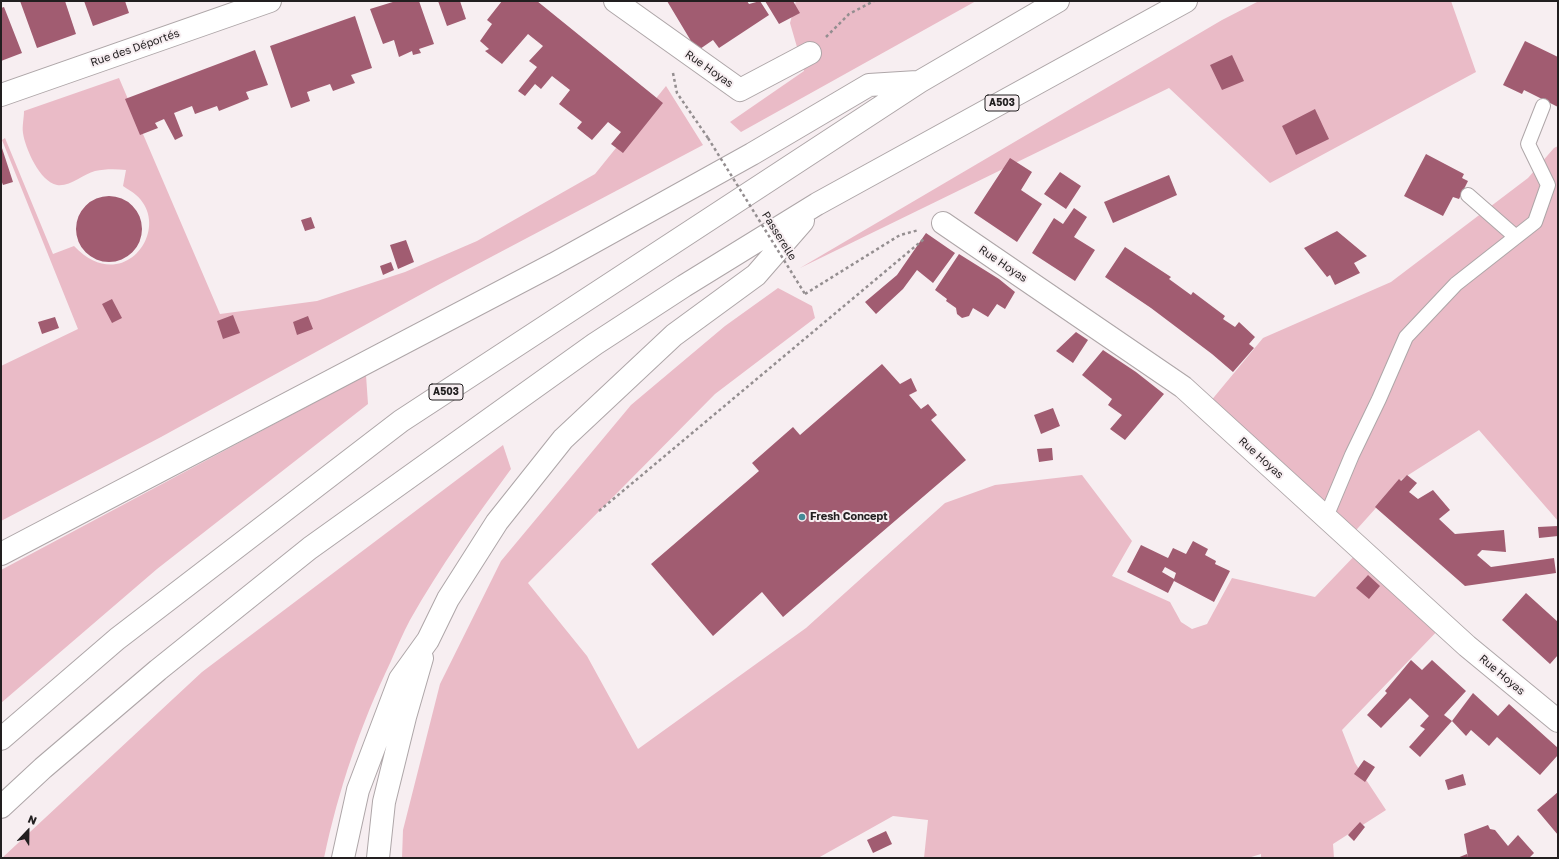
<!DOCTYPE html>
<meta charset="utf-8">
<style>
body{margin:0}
#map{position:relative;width:1559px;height:859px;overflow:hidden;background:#f7eef1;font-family:"Golos Text",sans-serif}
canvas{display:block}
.frame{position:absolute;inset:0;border:2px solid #221f20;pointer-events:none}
.north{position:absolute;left:8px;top:811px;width:40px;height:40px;-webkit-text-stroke:3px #f7eef1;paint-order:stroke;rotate:22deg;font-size:11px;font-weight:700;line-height:16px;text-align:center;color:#221f20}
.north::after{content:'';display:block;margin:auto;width:14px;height:18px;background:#221f20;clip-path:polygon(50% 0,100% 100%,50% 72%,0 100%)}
</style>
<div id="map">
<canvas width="1559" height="859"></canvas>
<div class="frame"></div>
<div class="north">N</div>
</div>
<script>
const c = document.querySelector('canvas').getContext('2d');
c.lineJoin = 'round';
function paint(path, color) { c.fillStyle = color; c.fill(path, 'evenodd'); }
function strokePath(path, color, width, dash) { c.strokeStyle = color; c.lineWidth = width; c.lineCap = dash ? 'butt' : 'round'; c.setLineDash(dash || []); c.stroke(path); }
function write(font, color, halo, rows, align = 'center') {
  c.font = font + ' "Golos Text",sans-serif'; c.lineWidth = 4; c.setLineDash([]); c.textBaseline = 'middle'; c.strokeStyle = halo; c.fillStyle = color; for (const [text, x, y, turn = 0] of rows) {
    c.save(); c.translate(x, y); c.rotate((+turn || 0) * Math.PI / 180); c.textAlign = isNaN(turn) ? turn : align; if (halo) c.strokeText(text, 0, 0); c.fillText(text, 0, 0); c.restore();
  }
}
paint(new Path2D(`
 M796,1h180l-235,131 -11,-10 74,-51 -14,-48z
 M1259,1h192l25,71 -206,111 -101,-95 -369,180 422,-248z
 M119,78l101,236 97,-13 88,-29 72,-31 118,-67 71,-88 37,59 -265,140 -277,152 -160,84v-155l77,-37 -76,-189 3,-2 48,116 21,-8c49,52 100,-18 62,-51 -3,-3 -9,-6 -13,-9l3,-16c-11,-1 -21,-1 -31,1 -12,3 -25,16 -38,14 -17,-3 -32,-37 -34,-52 -1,-7 1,-15 1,-22z
 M1558,146v375l-79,-91 -77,49 -53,59 -144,-130 58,-70 128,-56 137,-104 26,-30z
 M778,288l34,18 3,12 -100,76 -187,189 59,73 51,93 168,-121 139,-125 50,-18 87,-10 50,66 -20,35 58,26 11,20 11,7 15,-5 25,-46 83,19 46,-48 83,75 -102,106 13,33 31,47 -53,34 1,14h-73v-4l-13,4h-324l4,-38 -35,-4 -75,42h-416l1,-28 37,-146 61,-123 130,-156 94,-79z
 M366,375l2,29 -211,165 -156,134v-133z
 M503,445l8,24c-36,49 -71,98 -101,151 -7,13 -13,27 -19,41 -31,65 -52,127 -67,197h-322l200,-186z`), '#eabbc7');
paint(new Path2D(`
 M20,1h45l11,33 -39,14z
 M84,1h41l4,12 -36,13z
 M396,1h23l15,43 -15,5 2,4 -8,2 -1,-4 -13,6 -5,-17 -11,4 -13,-35z
 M438,1h22l6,18 -19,7z
 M502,1h35l126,102 -40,50 -12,-9 10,-12 -13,-10 -16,18 -15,-12 5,-6 -23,-18 11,-14 -18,-14 -11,13 -6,-5 -10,12 -7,-5 19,-24 -8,-6 14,-15 -15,-12 -26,30 -17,-13 4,-2 -9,-8 12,-17 -5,-4z
 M667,1h80l2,3 11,-3 9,14 -50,33 -6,-8 -16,11z
 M765,1h28l7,12 -21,11z
 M4,7l18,46 -21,8v-53z
 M355,16l17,52 -21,7 4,8 -22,8 -3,-7 -23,8 3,9 -19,7 -21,-62z
 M1525,41l33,16v50l-34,-17 -2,4 -19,-9z
 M255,50l13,35 -22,7 3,7 -30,12 -2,-5 -22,8 -3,-8 -18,7 9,23 -8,4 -11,-21 -9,4 3,5 -18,7 -15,-36z
 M1232,55l12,26 -22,9 -12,-25z
 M1315,109l14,30 -33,16 -14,-29z
 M1,145l12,37 -10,3 -2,-5z
 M1426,154l38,20 -2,4 6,3 -9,18 -6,-2 -10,19 -39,-20z
 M1010,158l22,14 -11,18 21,14 -25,38 -43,-29z
 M1060,172l21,14 -15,23 -22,-15z
 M1169,175l8,20 -64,28 -9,-21z
 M76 229a33 33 0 1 1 66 0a33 33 0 1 1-66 0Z
 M1074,208l13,9 -13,20 21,13 -20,31 -43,-28 22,-35 9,6z
 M311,217l4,11 -10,3 -4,-11z
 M1337,231l30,25 -13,7 6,10 -25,12 -5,-10 -3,2 -23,-29z
 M926,233l29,20 -22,30 -16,-13 -14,19 -27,25 -11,-12 32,-27z
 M406,240l8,22 -16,7 -8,-24z
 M1125,247l46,30 -2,2 22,16 2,-3 32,24 -2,3 12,8 4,-5 16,15 -6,7 5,4 -21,24 -21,-18 -61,-46 -46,-31z
 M959,254l40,25 16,13 -10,17 -8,-5 -9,13 -15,-9 -4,8 -7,2 -5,-4 -1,-6 -10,-7 1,-2 -12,-9z
 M391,262l3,8 -11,5 -3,-9z
 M112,299l10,19 -10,5 -10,-19z
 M233,315l7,18 -17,6 -6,-18z
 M308,316l5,13 -16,6 -4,-13z
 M55,317l4,11 -17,6 -4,-12z
 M1076,332l12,8 -15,23 -17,-12z
 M1103,350l33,22 28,22 -39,46 -15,-11 12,-14 -14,-10 4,-6 -30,-24z
 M882,364l18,20 11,-6 6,13 -8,4 12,14 7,-5 9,11 -6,5 35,40 -183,157 -21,-25 -49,44 -62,-72 108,-93 -7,-8 41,-36 7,8z
 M1053,408l7,18 -19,8 -7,-19z
 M1052,448l1,12 -14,2 -2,-13z
 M1407,475l10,8 -8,9 9,7 15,-9 17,20 -11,9 16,15 49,-4 2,22 -24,-2 -5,5 14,12 63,-9 2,15 -91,13 -90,-79 24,-28 2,2z
 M1558,526v10l-19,2 -1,-11z
 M1193,541l15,8 -3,6 11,6 -1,3 15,7 -16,31 -40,-21 -6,12 -41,-21 14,-27 27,13 5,-10 13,6zM1165,567l11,6 -2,6 -12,-7z
 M1368,575l12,11 -11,13 -13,-11z
 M1526,593l32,29v33l-8,9 -48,-44z
 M1411,660l11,10 10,-10 34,31 -22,24 8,6 -32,36 -11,-10 16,-18 -5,-3 9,-10 -19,-18 -29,30 -14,-13 20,-22 -2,-2z
 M1473,693l25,23 11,-12 49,44v7l-18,20 -43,-38 -8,9 -18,-16 -5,6 -14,-15z
 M1364,760l11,7 -10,15 -11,-8z
 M1463,774l3,11 -18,5 -3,-10z
 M1558,792v43l-21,-25z
 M1360,822l5,5 -11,14 -6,-6z
 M1488,825l2,4 5,1 13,16 10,-11 16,18 -5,5h-61l-4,-24z
 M886,831l6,13 -19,9 -6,-13z
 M1467,854l1,4h-11z`), '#a15c71');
const service = new Path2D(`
 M1468,195l48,42
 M1326,517l26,-62 27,-56 27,-62 50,-53 79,-62 13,-37 -20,-41 15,-38`);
const minor = new Path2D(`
 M615,1l125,89 70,-37
 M1,95l269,-94
 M943,223l240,164 284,259 91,75`);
const motorway = new Path2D(`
 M1,554l553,-290 198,-110 117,-69 48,-3
 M1,739l116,-100 284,-218 518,-339 139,-81
 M1,807l42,-39 115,-98 152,-122 285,-204 89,-58 133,-82 369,-203
 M343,858l15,-68 42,-111 28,-39 20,-41 49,-77 66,-83 111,-104 82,-60 47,-54
 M378,858l6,-56 21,-85 17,-59`);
strokePath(service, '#aea6a8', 16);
strokePath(minor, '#aea6a8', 24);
strokePath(motorway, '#aea6a8', 24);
strokePath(new Path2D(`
 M826,37l23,-23 25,-13
 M673,73l4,20 31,45
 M805,294l95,-59 19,-5
 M599,511l325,-272`), '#948e90', 2.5, [3, 3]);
strokePath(service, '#fff', 14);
strokePath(minor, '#fff', 22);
strokePath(motorway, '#fff', 22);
strokePath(new Path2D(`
 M708,138l97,156`), '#948e90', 2.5, [3, 3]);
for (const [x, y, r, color] of [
 [802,517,4,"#458a97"]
]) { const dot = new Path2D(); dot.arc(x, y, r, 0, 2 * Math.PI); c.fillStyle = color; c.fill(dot); strokePath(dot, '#f7eef1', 1.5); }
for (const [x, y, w] of [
 [1002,103,34],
 [446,392,34]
]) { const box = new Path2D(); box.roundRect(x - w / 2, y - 8, w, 16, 3); c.fillStyle = '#f7eef1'; c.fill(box); strokePath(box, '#221f20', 1); }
write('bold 10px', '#221f20', null, [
 ["A503",1002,103],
 ["A503",446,392]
]);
write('11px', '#221f20', '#f7eef1', [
 ["Rue des Déportés",135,48,-19],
 ["Rue Hoyas",709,69,35],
 ["Passerelle",779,236,58],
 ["Rue Hoyas",1003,264,34],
 ["Rue Hoyas",1261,458,42],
 ["Rue Hoyas",1502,675,40]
]);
write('bold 11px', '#221f20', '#f7eef1', [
 ["Fresh Concept",810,517]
], 'left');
</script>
